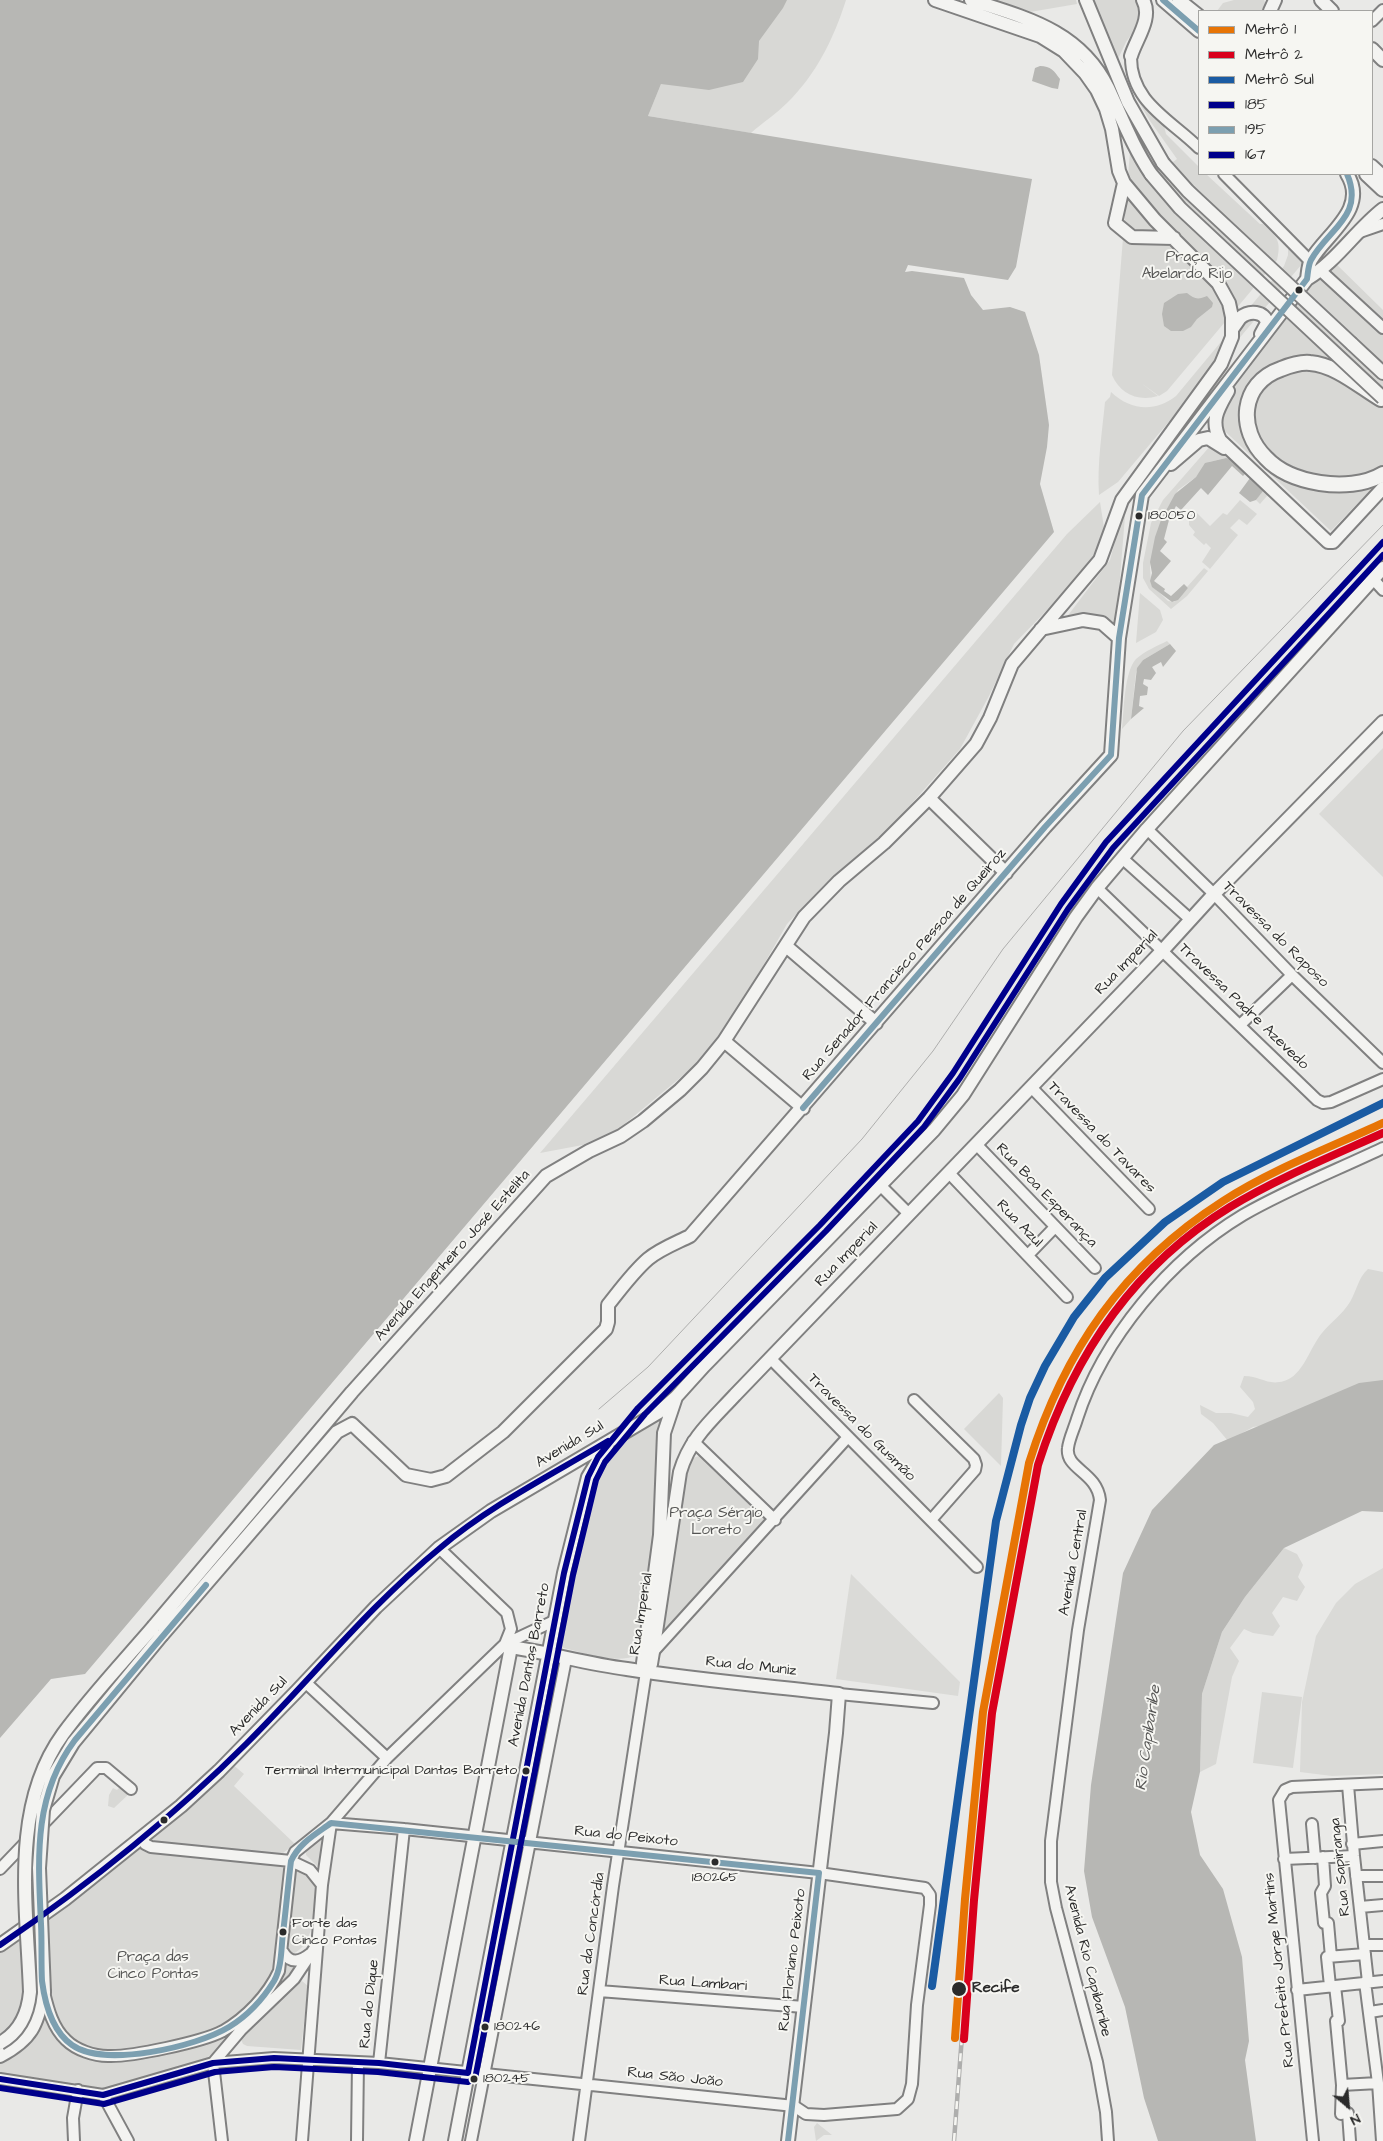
<!DOCTYPE html>
<meta charset="utf-8">
<style>
body{margin:0}
#map{position:relative;width:1383px;height:2141px;overflow:hidden;background:#e9e9e7;font-family:"Architects Daughter",sans-serif}
canvas{display:block}
.legend{position:absolute;left:1198px;top:10px;width:175px;height:165px;box-sizing:border-box;background:#f6f6f2;border:1px solid #a5a5a2;margin:0;padding:6px 9px;list-style:none;font-size:15px;color:#2b2b2b}
.legend li{display:flex;align-items:center;gap:10px;height:25px}
.legend b{width:25px;border:1px solid #a5a5a2}
.north{position:absolute;left:1323px;top:2081px;width:50px;height:50px;-webkit-text-stroke:4px #f6f6f2;paint-order:stroke;rotate:152deg;font-size:14px;font-weight:700;line-height:20px;text-align:center;color:#2b2b2b}
.north::after{content:'';display:block;margin:auto;width:18px;height:22px;background:#2b2b2b;clip-path:polygon(50% 0,100% 100%,50% 72%,0 100%)}
</style>
<div id="map">
<canvas width="1383" height="2141"></canvas>
<ul class="legend">
<li><b style="height:6px;background:#e77405"></b>Metrô 1</li>
<li><b style="height:6px;background:#d9001c"></b>Metrô 2</li>
<li><b style="height:6px;background:#1a5ba3"></b>Metrô Sul</li>
<li><b style="height:6px;background:#00008b"></b>185</li>
<li><b style="height:6px;background:#7c9fb0"></b>195</li>
<li><b style="height:6px;background:#00008b"></b>167</li>
</ul>
<div class="north">N</div>
</div>
<script>
const c = document.querySelector('canvas').getContext('2d');
c.lineJoin = 'round';
function paint(path, color) { c.fillStyle = color; c.fill(path, 'evenodd'); }
function strokePath(path, color, width, dash) { c.strokeStyle = color; c.lineWidth = width; c.lineCap = dash ? 'butt' : 'round'; c.setLineDash(dash || []); c.stroke(path); }
function write(font, color, halo, rows, align = 'center') {
  c.font = font + ' "Architects Daughter",sans-serif'; c.lineWidth = 4; c.setLineDash([]); c.textBaseline = 'middle'; c.strokeStyle = halo; c.fillStyle = color; for (const [text, x, y, turn = 0] of rows) {
    c.save(); c.translate(x, y); c.rotate((+turn || 0) * Math.PI / 180); c.textAlign = isNaN(turn) ? turn : align; if (halo) c.strokeText(text, 0, 0); c.fillText(text, 0, 0); c.restore();
  }
}
paint(new Path2D(`
 M1383,748v129l-64,-63z
 M1383,1568v206l-51,2 -32,-4 2,-70 14,-66 20,-33 19,-19z
 M851,1574l109,108 -2,14 -122,-17z`), '#dadad7');
paint(new Path2D(`
 M713,0h133c-12,38 -30,75 -59,103 -11,11 -25,20 -36,30l-103,-17 13,-32z
 M991,0h85l1,4 -47,8z
 M1092,0h55l-8,23 -13,19 -8,17z
 M1234,0h30l2,5 -1,6h-48l6,-8z
 M1134,89l24,27 6,10 2,8 33,33v7h7l54,50h3c13,12 19,16 14,36l-110,131 -8,5 -18,-13 17,13c-20,6 -38,-2 -46,-21l18,-224 22,26 25,-18 -27,-38 -17,-29z
 M1288,245l18,5 12,-5 -200,237 -19,13c-2,-31 3,-62 6,-93l5,-5 1,-5c19,18 43,21 65,4l108,-130 4,-11z
 M1325,253l58,57v167l-52,54 -134,-126z
 M1218,437l55,52 -13,15 -4,-4 10,-14 -40,-28 -17,4 -13,15 -18,13 -28,76 1,18 17,17 6,1 14,-14 -1,-1 17,-19 4,3 -21,25 -16,13 -22,-20 -6,-11v-15l8,-40 12,-23z
 M1240,500l17,14 -10,11 -8,-6 -9,9 8,7 -28,34 -8,-7 9,-14 -5,-5 -2,2 -11,-10 2,-3 -6,-7v-7l6,-7 15,15 13,-13 4,2z
 M1100,502l5,32 -22,39 -69,71 -25,52 -29,53 -70,79 -66,57 -37,39 -47,82 -42,57 -94,78 -64,12 527,-619z
 M1122,516h3l-9,111 -13,-10 -37,1 44,-58z
 M1140,593l20,17 3,10 -7,12 -20,11z
 M1167,641l3,3 -27,16 -7,12 -5,47 -9,10c2,-18 2,-57 14,-70 9,-8 21,-13 31,-18z
 M1368,1269l15,3v117l-99,33 -31,5 -25,14 -15,-18 -12,-9 -1,-9 16,8h15l17,4 7,-8 -2,-7 -13,-15 4,-11c17,0 23,10 40,5 19,-5 26,-34 38,-48 9,-11 20,-18 28,-31 7,-12 8,-24 18,-33z
 M999,1393l4,5 -2,68 -37,-37z
 M660,1420l2,1 -6,100 -17,109 -1,24c-19,12 -57,-2 -78,-7l24,-131 14,-41 17,-28z
 M699,1456h3l62,59 1,7 -97,112 -7,1 24,-162 8,-15z
 M1284,1548l13,6 6,11 -5,12 7,10 -8,14 -14,-4 -11,16 8,13 -7,10 -20,-3 -9,-4 -14,19 9,13 -7,16 -16,87 -16,8 2,-78 20,-62 23,-35z
 M1262,1692l40,5 -9,71 -40,-5z
 M232,1764l12,10 -10,12 61,58 -12,9 -6,1 -130,-11 55,-48z
 M113,1788l4,2 2,-2 11,5 -16,15 -6,-2 1,-11z
 M320,1838l3,3 -3,25 -2,1 -12,-12v-3z
 M137,1847l147,17 -5,89 27,7 -93,99 -102,31 -111,-14v-125z
 M298,1870l5,1 13,14c1,19 -2,62 -24,69l-6,-5 8,-75z
 M302,1981l6,5 -7,64 -54,-4 -4,-2 -3,-7 57,-54z
 M817,2123l15,12h-8l-8,6 -2,-14z`), '#d8d8d5');
paint(new Path2D(`
 M0,0h787l-4,8 -24,33 -1,18 -15,23 -34,8 -48,-6 -13,32 384,63 -16,88 -8,13 -100,-15 -3,7 7,-1 52,7 7,17 12,15 27,-3 15,5 14,43 10,70 -2,22 -7,37 14,48 -969,1142 -34,5 -51,59z
 M1040,66c11,0 14,5 20,13l-2,10 -6,-1 -20,-7 3,-13z
 M1187,293c7,6 11,7 20,3l6,7 -1,4 -15,12 -6,8 -8,4h-12l-7,-5 -2,-12 2,-11 14,-9z
 M1226,458l5,1 36,27 -11,14 -6,2 -11,-9 11,-15 -5,-4 -2,2 -11,-10 -24,29 -7,-7 -20,22 -5,-4 -7,14 -5,19 3,3 -7,9 11,10 -17,20 11,8 -1,2 7,5 13,-12 4,4 -10,12 -6,2 -20,-15 -2,-6 2,-8 -2,-11 5,-25 6,-17 14,-26 21,-17 9,-14z
 M1170,644l6,7 -13,16 -2,-5 -9,5 4,6 -5,7 -7,-1 -1,5 5,3 -1,8 -7,1 -1,10 5,2 -13,11 6,-51 6,-8z
 M1383,1380v132l-21,-1 -78,37 -39,49 -23,35 -20,62 -2,78 -9,40 9,43 23,34 19,68 7,84 -4,19 11,81h-98l-14,-43 -19,-91 -33,-90 -8,-46 7,-86 32,-212 29,-63 62,-65 145,-62z`), '#b7b7b4');
const minor = new Path2D(`
 M1372,21l11,-11
 M1131,56c-1,46 40,64 68,92
 M1372,165l11,10
 M1224,174l86,87
 M1360,232l23,-8
 M1321,271l62,57
 M1373,579l10,11
 M1147,829l67,65 78,81 91,88
 M1122,858l69,62
 M1097,888l220,212 6,3 8,-1 52,-23
 M1240,1025l52,-50
 M1031,1087l118,122
 M976,1144l119,124
 M949,1173l118,124
 M880,1185l29,29
 M1028,1255l27,-28
 M770,1358l207,209
 M914,1400l60,59 2,6 -1,5 -44,50
 M693,1441l82,79
 M439,1548l68,65 4,16 -6,15
 M650,1652h3l195,-215
 M305,1682l82,76
 M839,1694l94,9
 M1348,1785l6,71 14,126
 M1312,1824l3,34
 M143,1838l2,6 6,3 140,14 19,9 12,15
 M1352,1844l31,-3
 M1323,1857l2,29 -4,7 3,30
 M1284,1859l70,-3
 M0,1869l97,-101h9l25,21
 M1356,1876h27
 M1360,1907l23,-2
 M1328,1923l3,34
 M1364,1945h19
 M283,1952c7,12 17,10 27,2
 M1365,1982l13,101 4,58
 M1330,1986l-3,-29 38,-3
 M1335,1986l4,35
 M1297,1990l86,-9
 M599,1991l205,16
 M44,1992c4,17 9,36 22,48 10,10 28,16 42,16 23,1 94,-14 115,-25 23,-13 45,-36 56,-60l12,-110 4,-9 36,-29 56,-65 118,-114 51,-24
 M1370,2012l13,-2
 M1336,2021l6,64 -1,29
 M213,2063l28,-33 53,-51 22,-33
 M213,2063l9,78
 M379,2063l25,-234
 M0,2079l103,16 110,-32 61,-5 105,5 415,43 12,8 18,1 73,-6 11,-10 4,-15 5,-79 13,-100v-10l-5,-7 -106,-15 -415,-44 -73,-6
 M1342,2085l36,-2
 M103,2095l25,46
 M1348,2113l2,28
 M74,2141l-1,-23 5,-28
 M302,2141l20,-256 9,-62
 M357,2141l1,-79
 M471,2141l95,-482
 M579,2141l34,-255 33,-214
 M1108,2141l-2,-29 -9,-50 -41,-154 -5,-26v-41l27,-211 22,-130c-3,-28 -35,-31 -32,-52 1,-9 6,-19 9,-29 26,-81 93,-160 166,-204 45,-26 94,-45 140,-67
 M1313,2141l-34,-341 6,-10 7,-3 91,-4`);
const major = new Path2D(`
 M971,0c56,18 109,31 137,88 14,30 25,59 43,86
 M1086,0l42,102 35,61
 M1163,0l36,31
 M1179,0l20,16
 M1321,0l11,11
 M1270,11l5,-11
 M1372,49l11,11
 M1131,56c5,-17 22,-38 12,-56
 M1124,183l-9,40 17,14 42,1
 M1307,279c1,-6 1,-14 4,-19 15,-26 58,-51 36,-86
 M1233,328c2,-3 5,-7 7,-10 9,-8 25,-7 27,5l-6,11
 M1352,344l31,29
 M1228,391c-10,18 -18,29 -8,49l108,102h5l50,-54
 M1171,464l28,-24 9,-2 16,10
 M1041,629l42,-9 19,3 17,15
 M929,798l77,75
 M786,946l90,77
 M724,1041l79,67
 M154,1626l198,-234 194,-216 43,-25 32,-15 22,-15 37,-31 22,-22 22,-27 80,-124 35,-36 45,-38 45,-45 47,-54 14,-26 22,-54 88,-104 22,-60 99,-136 11,-27v-20l-3,-14 -11,-20 -63,-63 -31,-37 -5,-12 -7,-42 -6,-20 -9,-19 -12,-17 -21,-22 -24,-15 -105,-36
 M162,1635l175,-203 15,-8 54,51 25,5 15,-4 57,-44 103,-103 2,-7v-17c12,-15 25,-33 40,-46 12,-10 28,-16 42,-23l355,-409 66,-72 8,-117 23,-143 165,-216c29,-17 49,-49 76,-70
 M645,1669l-2,-6 17,-128 4,-102 12,-36
 M646,1672l5,-8 2,-12 27,-180c10,-34 32,-52 55,-77l428,-445 51,-56 169,-172
 M0,1945l65,-46 116,-93 38,-35 78,-80 79,-84 63,-59 52,-37 168,-99 17,-15 28,-31 230,-236 29,-35 113,-178 21,-29 50,-59 236,-261
 M0,2056c32,-17 37,-31 44,-64
 M416,2141l95,-494c39,6 77,17 116,22 70,11 142,17 212,25l-3,39 -48,408
 M455,2141l109,-568 24,-96 20,-33`);
const highway = new Path2D(`
 M1367,174l16,15
 M1381,399c-22,-13 -45,-34 -71,-36 -10,-1 -19,2 -29,6 -41,14 -44,61 -15,89 14,15 35,22 54,25 20,3 45,2 63,-9`);
strokePath(minor, '#808080', 14);
strokePath(major, '#808080', 16);
strokePath(highway, '#808080', 18);
strokePath(minor, '#f3f3f1', 10);
strokePath(major, '#f3f3f1', 12);
strokePath(highway, '#f3f3f1', 14);
strokePath(new Path2D(`
 M599,1409l49,-42 214,-228 71,-88 70,-102 180,-218 200,-206`), '#aeaead', 1);
const rail = new Path2D(`
 M954,2141l8,-105`);
strokePath(rail, '#aeaead', 4.5);
strokePath(rail, '#f6f6f2', 2.5, [8]);
const majorBridge = new Path2D(`
 M1163,163l25,28 164,153
 M1151,174l29,34 203,190
 M44,1992l-5,-124 4,-58 10,-34 20,-33 89,-108
 M0,2043c20,-11 28,-29 30,-51 -3,-85 -20,-185 33,-258 27,-37 61,-73 91,-108`);
strokePath(majorBridge, '#808080', 16, []);
strokePath(majorBridge, '#f3f3f1', 12);
strokePath(new Path2D(`
 M0,1945c88,-60 171,-126 247,-202 64,-64 122,-137 193,-195 49,-42 113,-74 168,-107
 M0,2079l103,16 110,-32 61,-5 105,5 89,10 96,-500 24,-96 10,-20 40,-49 182,-183 98,-104 35,-48 108,-169 45,-62 277,-300`), '#00008b', 6);
strokePath(new Path2D(`
 M1163,0l36,31
 M803,1108l242,-281 66,-72 8,-117 23,-143 165,-216c1,-6 1,-13 4,-19 17,-31 54,-44 36,-86
 M206,1585l-131,155c-42,56 -37,118 -34,184 1,19 0,38 1,57 3,23 10,50 30,64 32,23 124,2 157,-18 18,-11 34,-28 45,-46 8,-14 7,-32 9,-48 3,-24 5,-48 8,-72 8,-18 25,-27 40,-38l488,50 -31,268`), '#7c9fb0', 6);
strokePath(new Path2D(`
 M0,2088l104,16 111,-32 59,-5 104,5 90,10 7,-3 98,-504 23,-95 9,-18 40,-48 181,-183 98,-104 36,-49 108,-169 45,-61 270,-293`), '#00008b', 6);
strokePath(new Path2D(`
 M955,2038l10,-139 18,-187 46,-249c35,-112 94,-198 194,-262 50,-32 106,-53 160,-78`), '#e77405', 8);
strokePath(new Path2D(`
 M964,2039l10,-139 18,-187 46,-248c34,-107 94,-198 192,-258 48,-29 102,-51 153,-74`), '#d9001c', 8);
strokePath(new Path2D(`
 M932,1986l64,-465 25,-96 9,-27 15,-32 29,-49 31,-39 60,-56 58,-40 160,-79`), '#1a5ba3', 8);
for (const [x, y, r, color] of [
 [1299,290,4.5,"#2b2b2b"],
 [1139,516,4.5,"#2b2b2b"],
 [526,1771,4.5,"#2b2b2b"],
 [164,1820,4.5,"#2b2b2b"],
 [715,1862,4.5,"#2b2b2b"],
 [283,1932,4.5,"#2b2b2b"],
 [959,1989,8,"#2b2b2b"],
 [485,2027,4.5,"#2b2b2b"],
 [474,2079,4.5,"#2b2b2b"]
]) { const dot = new Path2D(); dot.arc(x, y, r, 0, 2 * Math.PI); c.fillStyle = color; c.fill(dot); strokePath(dot, '#f6f6f2', 2); }
write('14px', '#2b2b2b', '#f6f6f2', [
 ["180050",1148,516],
 ["Terminal Intermunicipal Dantas Barreto",517,1771,"right"],
 ["180265",715,1878,"center"],
 ["Forte das",292,1924],
 ["Cinco Pontas",292,1941],
 ["180246",494,2027],
 ["180245",483,2079]
], 'left');
write('15px', '#535352', '#f6f6f2', [
 ["Praça",1187,258],
 ["Abelardo Rijo",1187,275],
 ["Praça Sérgio",716,1514],
 ["Loreto",716,1531],
 ["Praça das",153,1958],
 ["Cinco Pontas",153,1975]
]);
write('15px', '#2b2b2b', '#f6f6f2', [
 ["Travessa do Raposo",1275,935,45],
 ["Rua Imperial",1127,963,-46],
 ["Rua Senador Francisco Pessoa de Queiroz",905,965,-49],
 ["Travessa Padre Azevedo",1243,1007,44],
 ["Travessa do Tavares",1101,1138,46],
 ["Rua Boa Esperança",1046,1196,46],
 ["Rua Azul",1019,1224,46],
 ["Rua Imperial",847,1255,-46],
 ["Avenida Engenheiro José Estelita",453,1256,-48],
 ["Travessa do Gusmão",861,1428,45],
 ["Avenida Sul",570,1445,-31],
 ["Avenida Central",1074,1563,-80],
 ["Rua Imperial",642,1614,-81],
 ["Avenida Dantas Barreto",530,1665,-79],
 ["Rua do Muniz",751,1667,6],
 ["Avenida Sul",259,1707,-46],
 ["Rua do Peixoto",626,1837,6],
 ["Rua Sapiranga",1341,1867,-96],
 ["Rua da Concórdia",592,1934,-82],
 ["Rua Floriano Peixoto",793,1960,-83],
 ["Avenida Rio Capibaribe",1087,1961,76],
 ["Rua Prefeito Jorge Martins",1280,1970,-96],
 ["Rua Lambari",703,1984,4],
 ["Rua do Dique",370,2004,-84],
 ["Rua São João",675,2078,6]
]);
write('bold 15px', '#2b2b2b', '#f6f6f2', [
 ["Recife",972,1989]
], 'left');
write('italic 16px', '#545453', '#f6f6f2', [
 ["Rio Capibaribe",1149,1738,-82]
]);
</script>
